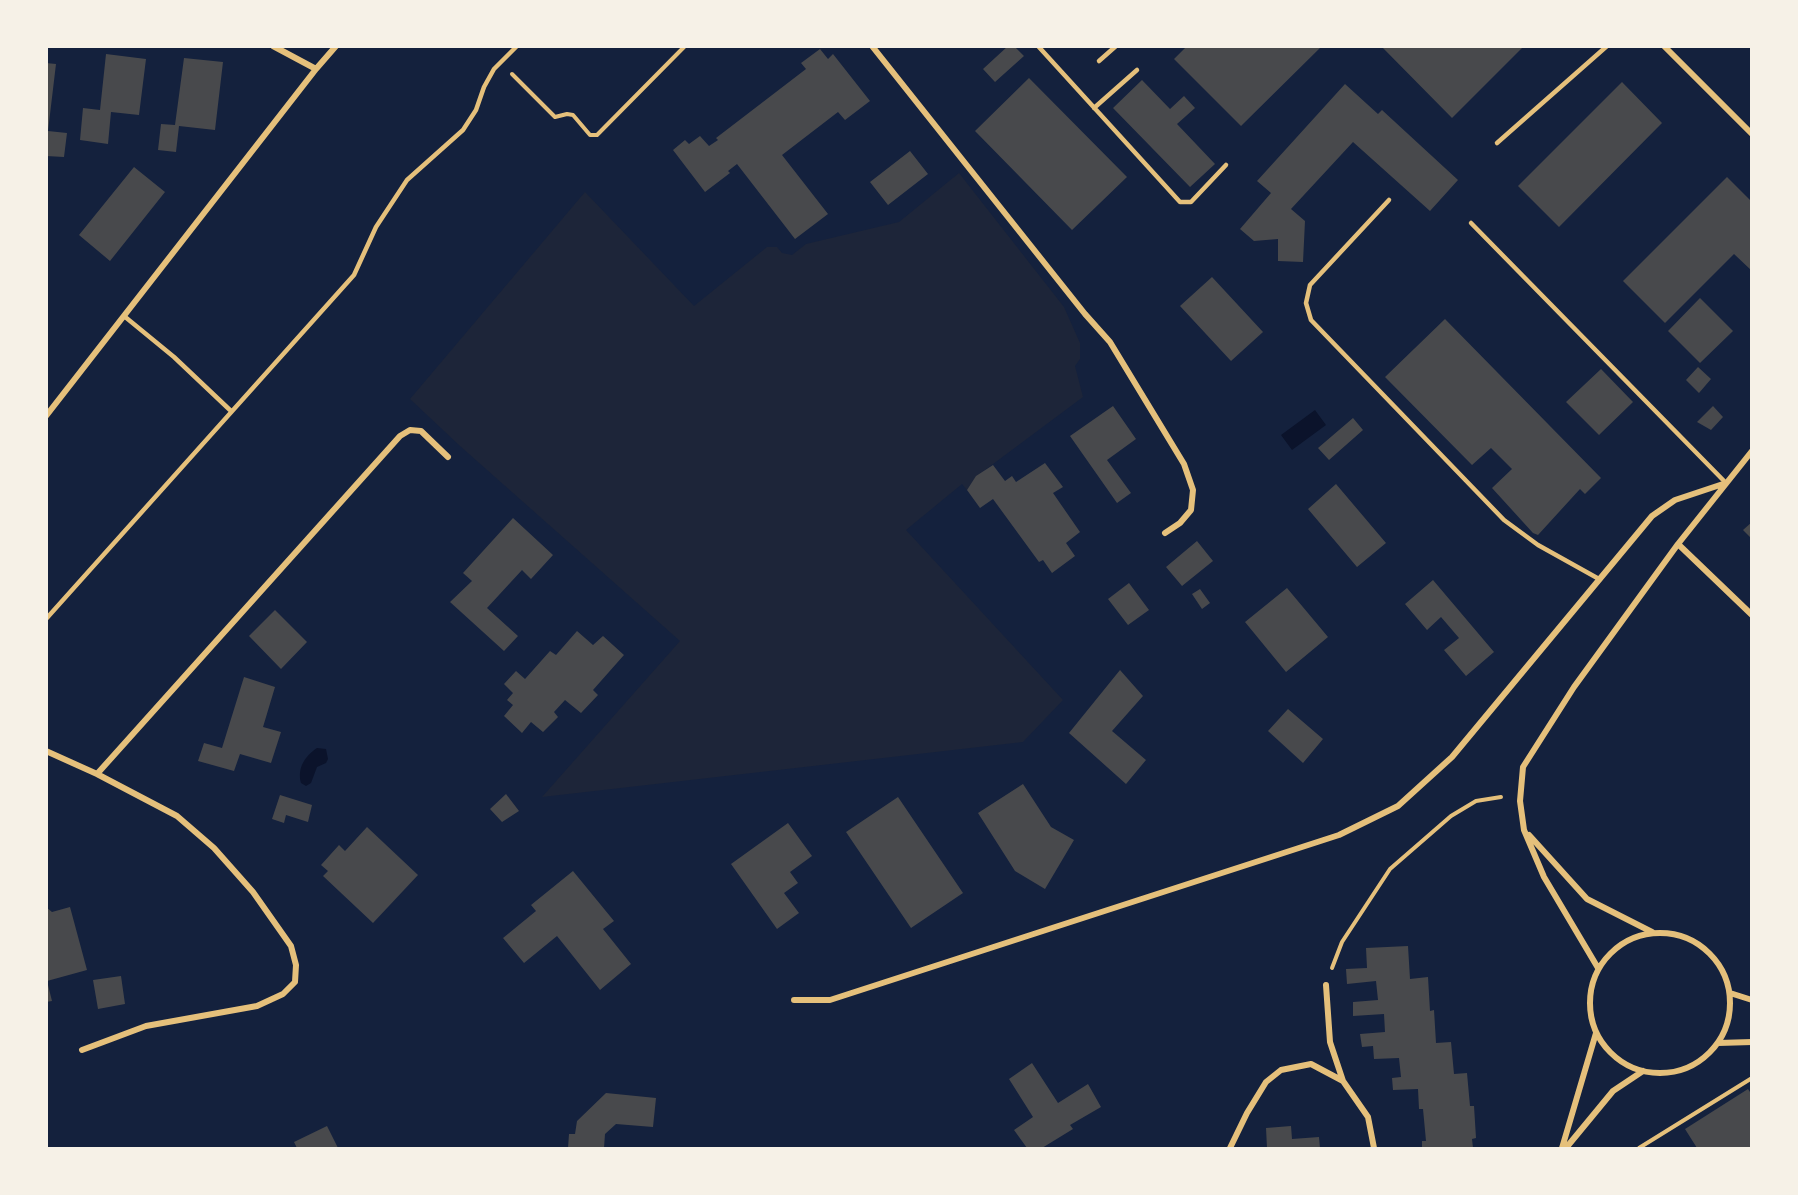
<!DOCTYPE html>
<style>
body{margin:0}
#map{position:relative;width:1798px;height:1195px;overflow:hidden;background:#14213d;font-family:Helvetica,sans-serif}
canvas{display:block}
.frame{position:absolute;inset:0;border:48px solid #f6f1e7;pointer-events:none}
</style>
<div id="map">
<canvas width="1798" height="1195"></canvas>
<div class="frame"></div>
</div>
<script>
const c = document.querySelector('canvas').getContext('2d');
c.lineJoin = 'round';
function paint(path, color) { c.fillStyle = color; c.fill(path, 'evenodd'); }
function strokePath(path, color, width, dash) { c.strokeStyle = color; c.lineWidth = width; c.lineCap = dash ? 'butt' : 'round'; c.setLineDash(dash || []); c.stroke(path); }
paint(new Path2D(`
 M959,173l105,134 16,36v16l-5,7 8,31 -106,79 -10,14 -5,-6 -56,46 157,170 -40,42 -481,55 138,-156 -220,-195 -50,-47 175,-207 109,114 73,-59h10l5,6 10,2 14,-11 93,-22z`), '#1d2539');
paint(new Path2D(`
 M1315,410l11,15 -34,25 -11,-15z
 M317,748l9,1 2,10 -2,4 -9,4 -6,16 -5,3 -5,-3c-4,-15 4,-27 16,-35z`), '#0b132b');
paint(new Path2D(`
 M1008,46h6l10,10 -29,26 -12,-13z
 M1187,46h135l-81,80 -67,-67z
 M1381,46h143l-72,72z
 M820,49l8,10 5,-5 37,47 -25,19 -7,-8 -56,43 46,59 -33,25 -58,-75 -9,7 2,2 -25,19 -32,-42 12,-10 4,4 11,-8 9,10 9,-6 -2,-2 90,-69 -5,-6z
 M106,54l40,5 -7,56 -28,-3 -3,32 -28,-4 3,-32 17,2z
 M184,58l39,4 -8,68 -36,-4 -3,26 -18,-2 3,-26 14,1z
 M46,63l10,1 -8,67 19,2 -3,24 -18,-1z
 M1029,78l98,99 -55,53 -97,-99z
 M1142,80l28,29 14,-13 11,12 -18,16 38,40 -25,23 -77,-79z
 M1622,82l40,41 -103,104 -41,-41z
 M1345,84l33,30 4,-4 76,70 -28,31 -77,-69 -62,67 14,12 -2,41 -25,-1v-22l-24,2 -14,-12 31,-36 -14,-12z
 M910,151l18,23 -40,31 -18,-23z
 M134,167l31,25 -55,69 -31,-26z
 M1727,177l25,25v69l-18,-17 -69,69 -42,-42z
 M1212,277l51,55 -32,29 -51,-55z
 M1700,298l33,33 -33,32 -32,-32z
 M1445,319l156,159 -16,16 -5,-5 -42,46 -5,-2 -41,-45 20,-19 -21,-21 -19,17 -87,-88z
 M1698,367l13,12 -12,14 -13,-13z
 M1601,369l32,33 -34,33 -33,-33z
 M1113,406l23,33 -29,21 24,33 -14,10 -47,-67z
 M1713,406l10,11 -12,13 -14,-8z
 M1353,418l10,12 -34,30 -11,-12z
 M1045,463l18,24 -10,6 27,39 -14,11 9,13 -23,17 -9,-13 -4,2 -46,-63 -13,9 -13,-18 9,-14 17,-11 12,16 7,-5 4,6z
 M1336,484l50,59 -29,24 -49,-58z
 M513,518l40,37 -22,24 -9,-9 -35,38 31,28 -14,15 -54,-49 22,-21 -9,-8z
 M1752,522v17l-9,-9z
 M1197,541l16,20 -31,25 -16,-19z
 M1433,580l61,72 -28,24 -22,-26 15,-12 -18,-21 -14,13 -22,-26z
 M1129,583l20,27 -21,15 -20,-26z
 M1287,588l41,49 -42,35 -41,-50z
 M1200,589l10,14 -8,6 -10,-15z
 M275,610l32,32 -26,27 -32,-33z
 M577,631l16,14 10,-9 21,19 -31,35 5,5 -17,18 -16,-13 -11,12 4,5 -15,15 -12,-10 -9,11 -18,-17 9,-11 -6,-5 6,-7 -9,-9 12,-13 9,8 25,-28 6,4z
 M1120,670l23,26 -31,35 34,29 -20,24 -57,-51z
 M244,677l31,10 -12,40 18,5 -10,31 -31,-9 -6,17 -36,-10 6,-18 18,5z
 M1288,709l35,30 -20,24 -35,-32z
 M1023,784l28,43 23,13 -29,49 -30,-18 -37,-58z
 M506,794l13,17 -17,11 -12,-13z
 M280,795l32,10 -4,17 -22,-7 -2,8 -12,-4z
 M898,797l65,96 -52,35 -65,-96z
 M788,823l24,33 -22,16 8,11 -14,10 15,20 -22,16 -46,-65z
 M367,827l51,48 -45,48 -50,-47 5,-5 -7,-6 18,-20 6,6z
 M573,871l41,50 -11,8 28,35 -31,26 -43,-54 -33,27 -21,-25 33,-27 -5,-6z
 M46,907l6,5 18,-5 17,63 -40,11 5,20 -6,1z
 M1408,946l2,33 18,-2 2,34 4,-1 2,33 15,-1 3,32 13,-1 3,33h4l2,32 -4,1 1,9h-51v-7h4l-3,-32h-4l-1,-20 -25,1 -1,-12 9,-1 -2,-19 -25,1 -1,-13 -11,1 -2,-13 25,-2 -1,-18 -31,2v-14l25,-2 -2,-19 -29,3 -1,-15 21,-1 -1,-20z
 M121,976l4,28 -27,5 -5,-29z
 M1032,1063l26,40 30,-19 13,23 -31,18 3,4 -31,19h-15l-13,-18 19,-13 -24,-38z
 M1748,1089l4,6v53h-55l-12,-19z
 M606,1093l50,5 -3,29 -37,-3 -11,10 -1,14h-36l1,-14h6l2,-13z
 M327,1126l11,22h-41l-3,-6z
 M1291,1126l1,13 27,-2 1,11h-53l-1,-20z`), '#48494c');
strokePath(new Path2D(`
 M512,74l43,43 12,-3 6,1 17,20h7l88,-89
 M1332,968l10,-26 48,-73 61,-53 25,-15 25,-4
 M1639,1148l113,-70`), '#e5c07b', 4);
strokePath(new Path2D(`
 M1038,46l142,156h11l35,-37
 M1099,61l17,-15
 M1094,108l43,-38
 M1497,143l110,-97
 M1389,200l-79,85 -4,18 5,17 193,200 34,25 61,34
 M1471,223l255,260
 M124,316l50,41 57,54
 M46,619l308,-344 22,-48 31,-47 56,-50 13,-20 8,-23 10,-18 23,-23`), '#e5c07b', 4.5);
strokePath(new Path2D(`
 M273,46l43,23
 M872,46l213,268 25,28 74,122 9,26 -2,20 -11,13 -15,10
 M1664,46l88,88
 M46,416l270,-347 20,-23
 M1678,544l74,71
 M46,751l51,23
 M1529,835l58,64 65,33
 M1590 1003a70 70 0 1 1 140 0a70 70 0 1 1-140 0Z
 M1598,968l-54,-91 -20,-47 -4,-29 3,-34 51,-80 104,-143 74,-93
 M1326,985l4,57 13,39
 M1730,993l22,7
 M794,1000h36l509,-165 59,-29 54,-49 200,-241 23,-16 51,-17
 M1718,1043l34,-1
 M82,1050l64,-24 111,-20 26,-12 12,-12 1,-17 -5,-19 -38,-54 -39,-44 -37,-32 -80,-42 303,-338 10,-6 11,1 27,26
 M1230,1148l17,-35 19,-31 15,-12 30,-6 32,17 25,36 6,31
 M1562,1148l34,-115
 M1566,1148l47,-57 30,-20`), '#e5c07b', 6);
</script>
